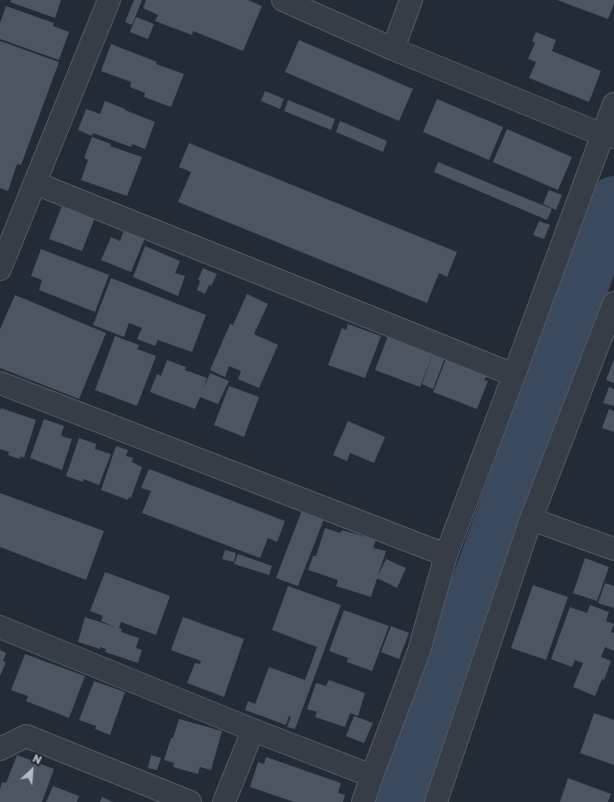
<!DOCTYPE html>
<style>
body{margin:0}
#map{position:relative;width:614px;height:802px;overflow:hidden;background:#232b36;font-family:"Golos Text",sans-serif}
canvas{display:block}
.north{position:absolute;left:12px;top:750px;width:40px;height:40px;-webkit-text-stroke:3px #1c222c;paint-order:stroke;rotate:26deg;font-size:11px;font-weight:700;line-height:16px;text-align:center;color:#b1b8c3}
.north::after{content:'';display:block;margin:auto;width:14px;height:18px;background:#b1b8c3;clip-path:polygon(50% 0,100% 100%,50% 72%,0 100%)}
</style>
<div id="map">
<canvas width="614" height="802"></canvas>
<div class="north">N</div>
</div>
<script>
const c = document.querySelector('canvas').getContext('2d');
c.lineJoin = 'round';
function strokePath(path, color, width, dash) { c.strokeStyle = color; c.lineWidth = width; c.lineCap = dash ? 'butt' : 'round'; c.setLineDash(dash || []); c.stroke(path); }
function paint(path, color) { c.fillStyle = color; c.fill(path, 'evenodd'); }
strokePath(new Path2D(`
 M398,802l216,-601`), '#3a495e', 50);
paint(new Path2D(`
 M11,0h50l-6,18 -45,-16z
 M134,0h8l-10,25 -7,-3z
 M146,0h102l14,6 -19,45 -50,-20 -1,4 -37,-14 3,-6 -15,-7z
 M557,0h57v4l-6,15z
 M6,6l48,17 -1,3 16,6 -10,28 -59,-21v-16z
 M136,17l18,7 -6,15 -18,-7z
 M536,32l20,8 -4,11 49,20 -12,31 -60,-24 7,-16 -8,-3 7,-16 -3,-2z
 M299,40l114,49 -14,32 -114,-49z
 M0,41l59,21 -38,103 -4,-1 -9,27 -8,-3z
 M111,44l46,18 -1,2 28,10 -13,33 -27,-10 1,-4 -15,-6 1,-5 -30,-11z
 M265,91l19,8 -4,10 -19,-8z
 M437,99l66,28 -14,33 -66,-28z
 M288,100l47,19 -4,11 -47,-19z
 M105,101l20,8v1l30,12 -10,27 -13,-5 -1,3 -38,-14 -1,3 -14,-6 8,-21 14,5z
 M340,121l47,20 -4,11 -47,-20z
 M507,129l65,28 -14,33 -65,-28z
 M92,137l19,7 -1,2 32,11 -15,39 -46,-16 7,-20 -4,-2z
 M189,143l268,109 -10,25 -8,-4 -12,30 -249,-101 13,-30 -12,-5z
 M438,162l114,47 -5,11 -113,-48z
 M549,190l13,5 -6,15 -13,-6z
 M63,203l33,12 -14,36 -33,-12z
 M539,221l11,4 -6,14 -11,-4z
 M124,230l21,8 -14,34 -30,-12 10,-23 9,4z
 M145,246l35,15 -5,12 10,3 -7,20 -45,-19z
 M41,249l68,26 -14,37 -56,-22 3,-10 -11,-4z
 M203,268l14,6 -6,12 -2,-1 -4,9 -8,-4 3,-9 -2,-1z
 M111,278l95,37 -14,37 -34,-12 -3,6 -18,-7 5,-11 -13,-5 -5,14 -31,-12z
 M247,294l21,10 -14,30 24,11 -19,43 -21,-9 3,-8 -12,-5 -4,11 -15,-7 20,-46 3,1z
 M15,295l91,38 -27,66 -79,-31v-39z
 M348,324l33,12 -16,42 -37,-13 14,-37 4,2z
 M115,336l24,9 -2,4 19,7 -19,50 -42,-16z
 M388,336l45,17 -13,34 -45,-17z
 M433,353l12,5 -12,31 -11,-5z
 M446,359l41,16 -3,5 4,1 -11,28 -44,-17z
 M614,359v24l-8,-3z
 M167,360l19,7 -1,3 22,8 -4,12 7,-17 19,8 -11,23 -18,-7 -5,12 -45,-17 7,-18 4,2z
 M229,386l30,11 -15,40 -30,-12z
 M609,387l5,2v17l-11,-3z
 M1,408l35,12 -12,38 -3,-2 -1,3 -12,-4 1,-3 -9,-3v-38z
 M609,409l5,2v21l-12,-4z
 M44,419l20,7 -3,10 11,3 -10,31 -32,-12z
 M348,421l37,16 -11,26 -24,-10 -3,8 -14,-6z
 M79,438l17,6 -1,5 16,5 -12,31 -16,-6v3l-17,-6z
 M116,446l12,4 -2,6 7,2 -1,4 10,5 -11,31 -2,-1 -1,3 -27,-10z
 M149,469l136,52 -8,21 -9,-4 -8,20 -118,-45 9,-22 -10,-3z
 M0,493l104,38 -18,49 -86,-33z
 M302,510l22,9 -26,67 -22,-8z
 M325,528l15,5 2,-3 34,10 -3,8 13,3 -15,46 -35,-11 2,-6 -30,-10 5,-14h3z
 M225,550l11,3 -2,9 -12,-3z
 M238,554l34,12 -3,9 -35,-11z
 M585,558l24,9 -12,34 -24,-8z
 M386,559l20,9 -9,20 -20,-10z
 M105,572l65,24 -14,39 -35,-13 -2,6 3,1 -1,3 18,6 -3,10 6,2 -4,13 -33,-11 1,-3 -6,-2v2l-22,-7 7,-25 30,10 -14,-6 2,-5 -13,-5z
 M605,583l9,3v22l-16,-5z
 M533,585l35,12 -22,63 -35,-12z
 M288,586l53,19 -46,124 -8,-2 4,-10 -2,-1 -3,9 -41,-15 3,-9 7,3 14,-37 36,13 12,-33 -45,-17z
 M590,605l19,7 -3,9 8,3 -3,8 3,1v18l-9,-4 -4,10 10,4 -7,19 -2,-1 -7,17 -22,-9 10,-24 -8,-3 -3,7 -21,-8 19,-52 17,6z
 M344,610l45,16 -17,45 -25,-9 1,-4 -19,-7z
 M183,617l61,22 -20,58 -37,-14 8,-20 5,1 1,-3 -30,-11z
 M391,626l18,7 -10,26 -18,-7z
 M0,650l6,3 -3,8 3,1 -6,14z
 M25,654l60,22 -16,42 -43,-17 2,-5 -17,-6z
 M329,680l36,13 -7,23 -8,-3 -5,14 -30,-10 2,-5 -10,-3 9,-26 10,3z
 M94,681l31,11 -15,43 -15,-6 1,-3 -17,-6z
 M594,713l20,7v45l-34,-12z
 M354,716l19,7 -9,20 -18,-7z
 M179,719l43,12 -11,39 -11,-3 -2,7 -25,-7 1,-4 -10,-3 7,-22h2z
 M17,755l37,14 -12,33h-42v-13l2,-7 4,1z
 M151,755l10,3 -4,12 -9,-2z
 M266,757l75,26 -3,10 7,2 -2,7h-49l-44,-15 8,-25 6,2z
 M568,778l43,16 -3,8h-48z
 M53,786l26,10 -2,6h-31z
 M102,797l11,5h-13z`), '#4c5562');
const minor = new Path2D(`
 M283,0l110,49 210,86 11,2
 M393,49l18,-49
 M35,183l479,192
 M0,269l109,-269
 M0,383l446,172
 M531,519l83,30
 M0,627l253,103 119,46
 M0,749l26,-13 164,66
 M224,802l29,-72
 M363,802l9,-26 47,-125 27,-96 68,-180 100,-271
 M436,802l95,-283 83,-216`);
strokePath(minor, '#545b65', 24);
strokePath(minor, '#363d47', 22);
</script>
